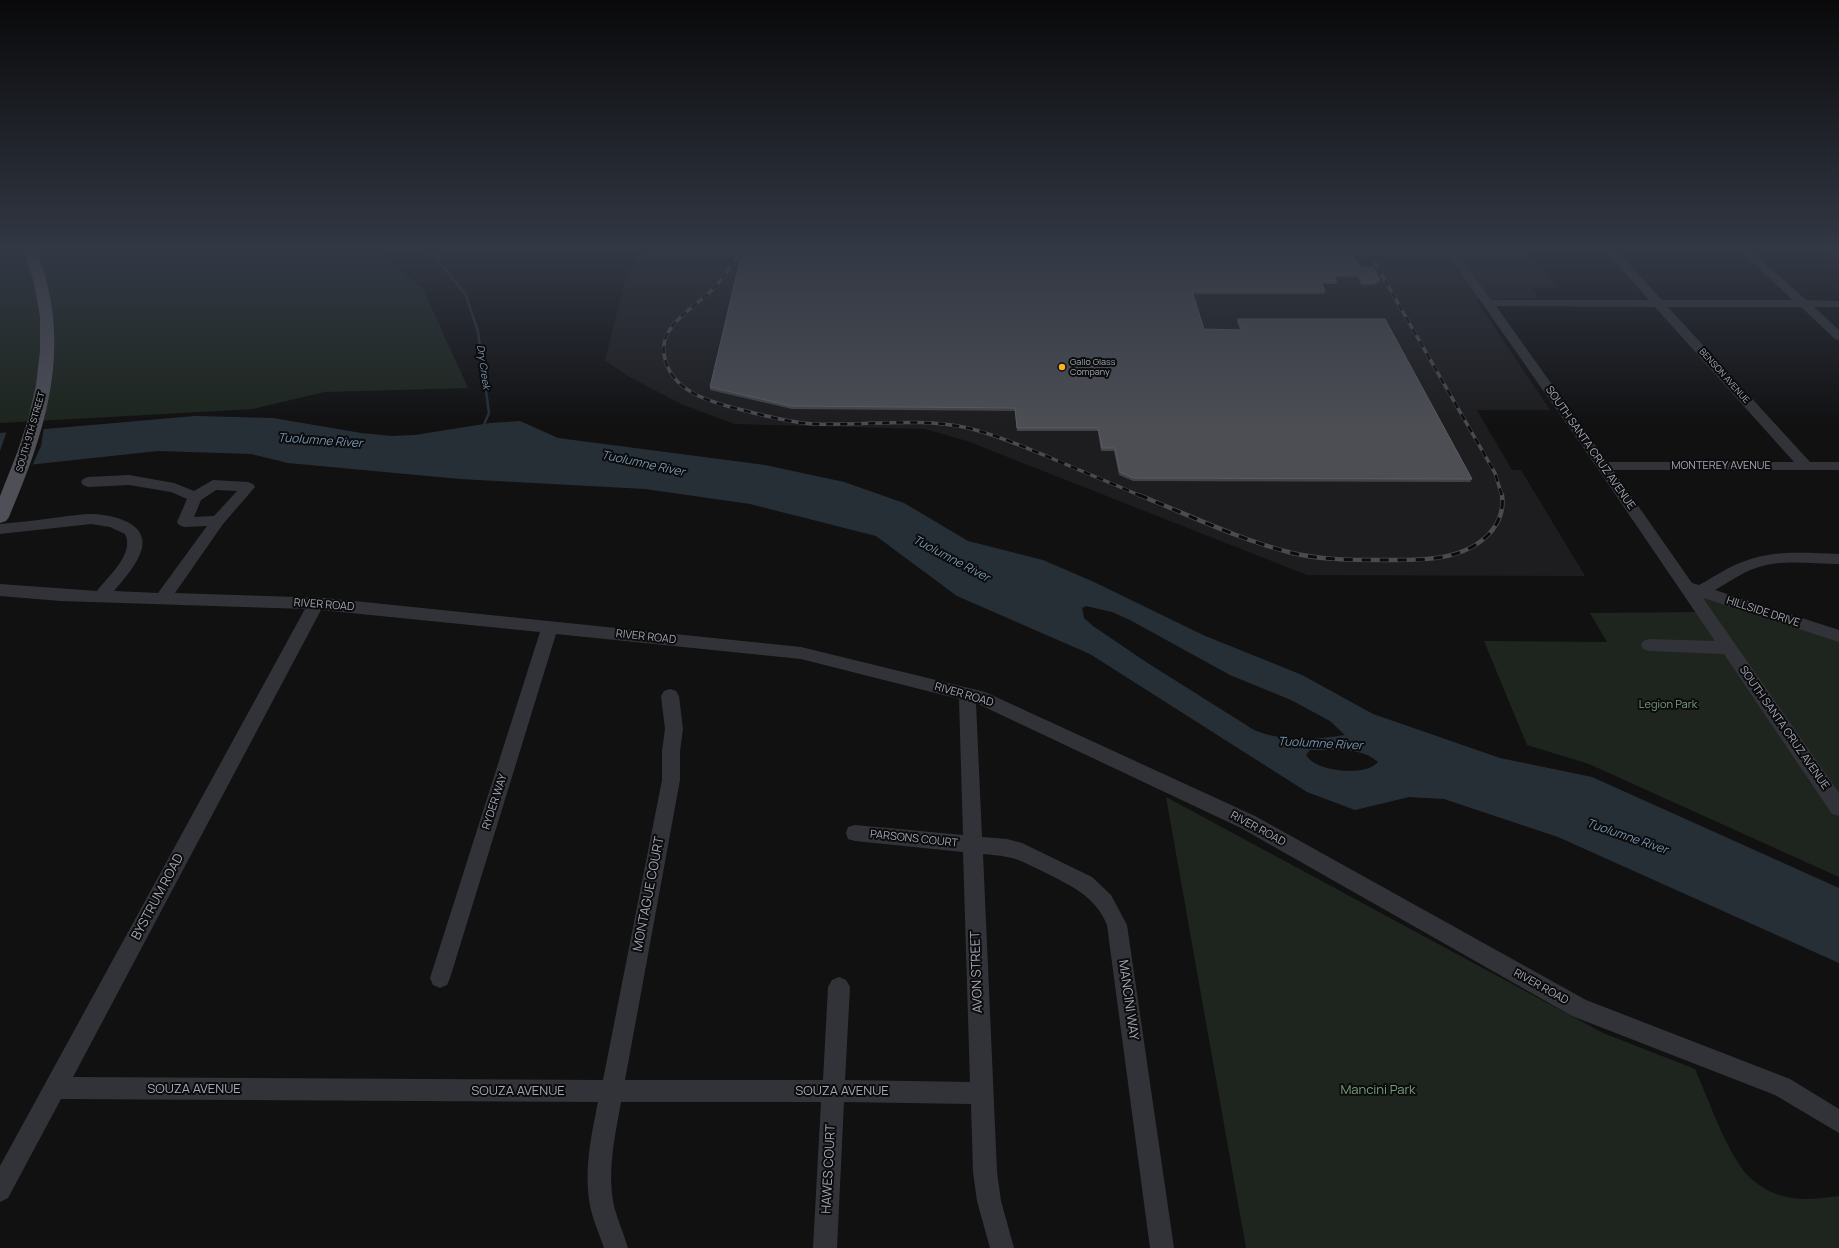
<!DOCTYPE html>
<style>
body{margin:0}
canvas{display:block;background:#111112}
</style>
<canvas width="1839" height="1248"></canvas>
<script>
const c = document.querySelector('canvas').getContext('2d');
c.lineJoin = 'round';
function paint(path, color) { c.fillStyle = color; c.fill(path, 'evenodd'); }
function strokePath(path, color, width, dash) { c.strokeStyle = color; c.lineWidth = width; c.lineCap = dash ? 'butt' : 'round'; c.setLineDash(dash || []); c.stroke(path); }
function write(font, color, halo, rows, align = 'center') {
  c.font = font + ' Manrope,sans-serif'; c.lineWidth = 4; c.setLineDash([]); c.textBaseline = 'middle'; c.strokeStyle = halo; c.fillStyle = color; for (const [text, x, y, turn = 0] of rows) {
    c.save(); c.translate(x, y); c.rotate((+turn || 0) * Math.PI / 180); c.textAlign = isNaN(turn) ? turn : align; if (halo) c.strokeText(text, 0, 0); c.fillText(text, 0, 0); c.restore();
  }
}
paint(new Path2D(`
 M643,250h884l31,38h-27l7,10 -62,2 74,110h-73l35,60h9l64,106 -278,-1 -340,-134 -42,-12 -191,-5 -53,-20 -53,-28 -23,-16 22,-87z`), '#1d1d1f');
paint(new Path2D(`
 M0,250h377l46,39 45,99 -144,4 -71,17 -253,14z
 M1700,597l139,44v236l-250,-113 -62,-19 -43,-104 123,1 -17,-29 120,-1z
 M1166,797l437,236 92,36c14,32 26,68 45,97 10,15 29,28 47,31 17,4 35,1 52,-1v52h-593z`), '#1d251e');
paint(new Path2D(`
 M195,416l78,2 88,15 31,3 23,-1 75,-12 30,-2 38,17 207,27 79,17 60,21 64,38 75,19 51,22 109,53 99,40 71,39 127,44 92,19 247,111v75l-281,-126 -114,-38 -35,-2 -54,13 -48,-18 -217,-138 -133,-58 -81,-60 -126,-32 -105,-15 -185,-10 -172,-16 -37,-9 -93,-3 -158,17v-35zM1086,606l26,6 18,8 100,55 61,25 39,21 15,14c-30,5 -62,7 -91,-5l-108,-68 -53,-36 -9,-8 -2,-10zM1310,750c22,1 51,-4 68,12 -12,15 -63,10 -72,-7z`), '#272f36');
paint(new Path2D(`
 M44,427l-3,19 -9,20 -32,4v-19l7,-20z`), '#111112');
strokePath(new Path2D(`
 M426,250l13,11 27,34 12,37 11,81 -7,16`), '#272f36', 2.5);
paint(new Path2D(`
 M1445,250h10l36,50h158l-44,-50h11l46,50h131l-54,-50h11l56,50 33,1v6h-25l25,23v10l-4,-1 -34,-32h-133l142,155h29v8h-226l79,113 7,2c15,-8 30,-19 46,-24 30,-11 62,-8 94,-7v10c-27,0 -58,-5 -83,4 -15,5 -28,15 -41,22l124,40v12l-136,-44 136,195v23l-7,-2 -108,-160 -75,-3 -6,-2 -2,-4 2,-4 6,-2 66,2 -117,-172zM1496,306l159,1 139,155h-187z
 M129,475l45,8 20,8 19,-11 35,2 5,2 2,3 -32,37 -48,69 150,5 476,49 184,45 270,124 331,184 204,79 49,30v24l-64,-38 -203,-79 -331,-188 -265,-125 6,134 25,2 15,4 70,34 19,18 16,30 47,323h-24l-43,-323c-12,-30 -38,-40 -65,-54 -11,-5 -22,-12 -35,-14 -8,-2 -16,-2 -24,-3l14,318 4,29 13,47h-24l-13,-47 -4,-29 -2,-68 -127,-2 -7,146h-24l8,-146h-200c-6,35 -15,72 -6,108 4,13 9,25 13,38h-24c-4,-13 -10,-25 -13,-38 -8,-36 0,-73 7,-108l-537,-3 -53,99 -8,4v-36l305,-557 -244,-8 -61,-5v-12l97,7c11,-15 38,-37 28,-57l-15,-7 -19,-3 -91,10v-10c20,-2 40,-4 61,-7 9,-1 20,-3 30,-3 19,0 57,8 51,34 -4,16 -18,31 -28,43l44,2 49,-67 -23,1 -5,-2 -2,-3 10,-23 -16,-7 -42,-7 -41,2 -5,-2 -2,-3 2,-3 5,-2zM216,490l21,1 -23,25 -20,1 7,-17zM321,610l219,22 -110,346 3,7 7,3 7,-3 3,-7 106,-344 245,25 158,40 4,136 -108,-10 -7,2 -2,6 2,6 7,2 108,11 7,230 -125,-2 5,-93 -4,-7 -7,-3 -7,3 -4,7 -5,93h-198l55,-300v-29l3,-22 -4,-33 -3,-5 -6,-2 -6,2 -3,5 4,33 -3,22v29l-59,300 -530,-3z`), '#323338');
paint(new Path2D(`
 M24,250h12c38,93 11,179 -27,267l-3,4 -6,2v-27l17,-43 11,-33 8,-35 4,-34v-34l-6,-34z`), '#4e4f57');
const railFar1 = new Path2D(`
 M742,250c-10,13 -18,28 -29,39 -17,18 -54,36 -49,65 6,42 56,50 90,59 20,5 40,10 61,11 50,2 103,-7 153,4 29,7 56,19 83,30 30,13 60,25 90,38
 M776,250l12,4 21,3
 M1371,256l124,217 7,23`);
const rail = new Path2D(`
 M1139,495c50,20 101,45 153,58 30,7 61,7 91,7 36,0 79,2 106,-26 10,-11 15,-25 13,-39`);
strokePath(railFar1, '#494b51', 3.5);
strokePath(rail, '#494b51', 4.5);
strokePath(railFar1, '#0c0c0d', 2.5, [7]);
strokePath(rail, '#0c0c0d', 3, [9]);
paint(new Path2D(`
 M741,256l619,11 20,13 -1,3h-4v2h-14l-3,-8h-23l2,4 -1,3h-14l3,7 -1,3h-131l11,35 36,1 -3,-8 1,-3 234,160 -2,3 -337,-1 -14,-6 -5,-24h-13l-3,-20h-81l-2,-20 -223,-2 -82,-19v-3z`), '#414348');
const building = new Path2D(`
 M814,250h536l10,17h13l7,13h-5l1,2h-14l-3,-8h-26l4,7h-16l4,10h-133l12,38 38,1 -4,-11h147l87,160 -338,-1 -14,-6 -5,-24h-13l-4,-20h-81l-2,-20 -224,-2 -81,-19 31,-131h72z`);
paint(building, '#4c4e54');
strokePath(building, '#595c63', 1);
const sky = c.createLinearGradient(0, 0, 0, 424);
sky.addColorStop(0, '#09090a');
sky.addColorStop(0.59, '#323844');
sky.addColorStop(1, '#32384400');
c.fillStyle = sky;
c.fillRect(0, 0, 1839, 424);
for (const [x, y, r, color] of [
 [1062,367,4,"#f9b222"]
]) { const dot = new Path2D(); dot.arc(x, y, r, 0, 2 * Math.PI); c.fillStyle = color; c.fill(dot); strokePath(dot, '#0c0c0d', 1.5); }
write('9px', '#a1a7b4', '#0c0c0d', [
 ["Gallo Glass",1070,362],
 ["Company",1070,372]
], 'left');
write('9px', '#a1a7b4', '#0c0c0d', [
 ["BENSON AVENUE",1724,376,48],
 ["SOUTH 9TH STREET",31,432,-74]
]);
write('italic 10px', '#7695b1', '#0c0c0d', [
 ["Dry Creek",483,367,82]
]);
write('11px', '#a1a7b4', '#0c0c0d', [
 ["SOUTH SANTA CRUZ AVENUE",1590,448,55],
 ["MONTEREY AVENUE",1721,466],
 ["RIVER ROAD",324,605,4],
 ["HILLSIDE DRIVE",1763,612,18],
 ["RIVER ROAD",646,637,6],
 ["RIVER ROAD",964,695,16],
 ["SOUTH SANTA CRUZ AVENUE",1784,728,55],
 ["RYDER WAY",495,802,-72],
 ["RIVER ROAD",1258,829,28],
 ["PARSONS COURT",914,839,6],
 ["RIVER ROAD",1541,987,29]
]);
write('11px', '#77a07a', '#0c0c0d', [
 ["Legion Park",1668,705]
]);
write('italic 12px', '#7695b1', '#0c0c0d', [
 ["Tuolumne River",320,441,4],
 ["Tuolumne River",643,464,12],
 ["Tuolumne River",951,559,28],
 ["Tuolumne River",1320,744,3],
 ["Tuolumne River",1627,837,19]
]);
write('13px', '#a1a7b4', '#0c0c0d', [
 ["MONTAGUE COURT",649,894,-79],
 ["BYSTRUM ROAD",158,897,-62],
 ["AVON STREET",977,972,-92],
 ["MANCINI WAY",1128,1000,82],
 ["SOUZA AVENUE",194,1089],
 ["SOUZA AVENUE",518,1091],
 ["SOUZA AVENUE",842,1091],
 ["HAWES COURT",829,1169,-87]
]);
write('13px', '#77a07a', '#0c0c0d', [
 ["Mancini Park",1378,1090]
]);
</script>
